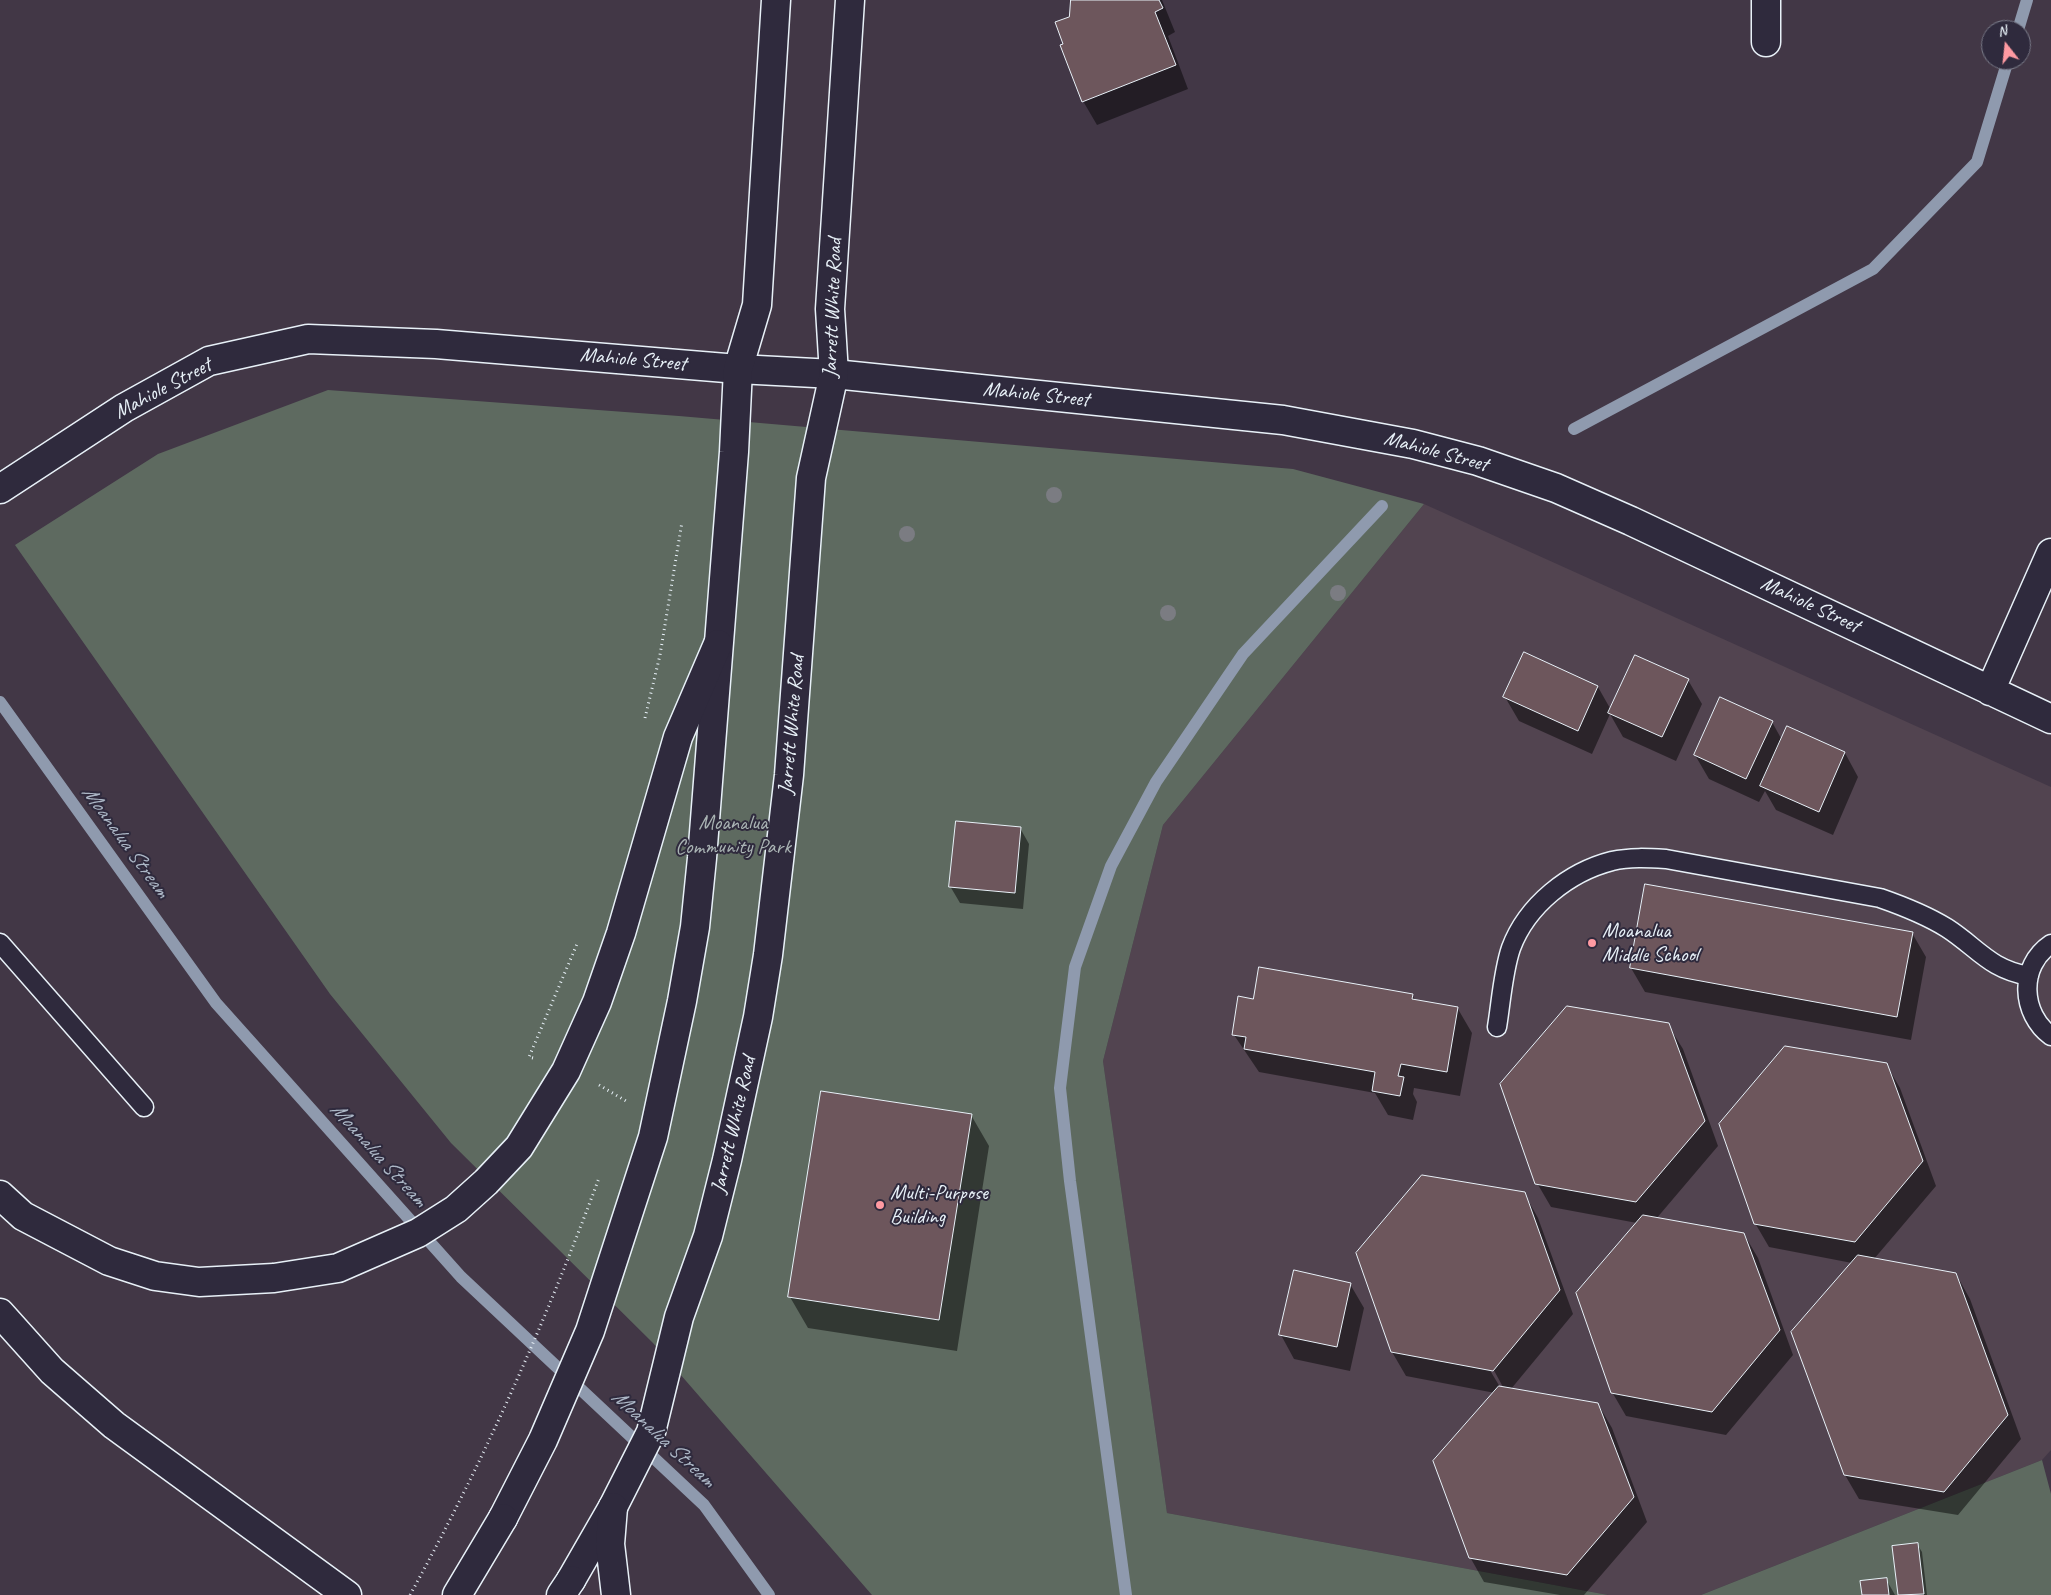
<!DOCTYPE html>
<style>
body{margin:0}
#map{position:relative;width:2051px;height:1595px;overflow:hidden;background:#423746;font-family:Caveat,sans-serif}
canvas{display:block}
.north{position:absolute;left:1981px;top:20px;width:50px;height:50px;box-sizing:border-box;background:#2f2a3d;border:1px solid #797a88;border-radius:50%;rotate:344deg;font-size:14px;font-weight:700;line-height:20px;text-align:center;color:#e8f1f8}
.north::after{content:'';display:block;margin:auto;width:18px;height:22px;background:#ff9aa2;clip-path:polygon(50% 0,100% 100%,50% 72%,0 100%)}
</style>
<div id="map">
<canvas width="2051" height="1595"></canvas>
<div class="north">N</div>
</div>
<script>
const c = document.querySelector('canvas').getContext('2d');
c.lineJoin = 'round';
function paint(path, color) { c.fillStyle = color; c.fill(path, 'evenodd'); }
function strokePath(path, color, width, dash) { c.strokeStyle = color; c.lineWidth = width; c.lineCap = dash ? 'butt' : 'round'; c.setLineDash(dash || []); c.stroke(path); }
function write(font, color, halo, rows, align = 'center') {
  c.font = font + ' Caveat,sans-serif'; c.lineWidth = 4; c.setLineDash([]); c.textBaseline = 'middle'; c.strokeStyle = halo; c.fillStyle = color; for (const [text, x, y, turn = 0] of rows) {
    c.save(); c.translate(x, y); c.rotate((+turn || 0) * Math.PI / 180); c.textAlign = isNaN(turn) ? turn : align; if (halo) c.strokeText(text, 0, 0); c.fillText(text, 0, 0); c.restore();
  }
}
paint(new Path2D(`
 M1424,504l627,283v663l-9,10 -341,135h-93l-441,-82 -64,-452 60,-236z`), '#524450');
paint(new Path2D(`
 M328,390l351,26 614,53 131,35 -261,321 -60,236 64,452 441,82h-736l-219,-252 -202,-200 -121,-149 -315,-449 143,-91z
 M2042,1460l9,34v101h-350z`), '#5e6a60');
paint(new Path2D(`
 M1072,0h90l13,32 -7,4 20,53 -91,36 -14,-24 -19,-57z
 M1525,654l73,33 13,23 25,-54 52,24 14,24 -26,57 -53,-24 -13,-23 -18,40 -73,-33 -14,-24z
 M1772,722l10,18 63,13 13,24 -25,58 -57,-25 -11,-19 -6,11 -50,-23 -14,-24z
 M1020,828l9,16 -6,65 -63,-6 -10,-17z
 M1912,933l14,24 -15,83 -266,-48 -14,-24z
 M1412,995l4,6 42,8 14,24 -12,63 -46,-8 -1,6 4,8 -4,18 -25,-5 -13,-22 -116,-21 -25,-37 20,-34z
 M1668,1025l15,24 35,97 -62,73 88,15 14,24 35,97 -67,80 -100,-19 -14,-24 25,-169 -86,-16 -14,-24z
 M1886,1064l14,24 36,98 -62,73 82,15 14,25 51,140 -63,76 -99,-16 -14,-24 7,-212 -83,-16 -14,-24z
 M971,1115l18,31 -32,205 -149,-23 -18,-31z
 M1524,1193l14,25 35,96 -62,75 87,15 14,24 35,94 -63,73h-24l-76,-13 -14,-25 25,-164 -89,-17 -14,-24zM1491,1365l12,22h-3l-12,-20z
 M1350,1284l14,24 -14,63 -56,-12 -13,-24z
 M1917,1544l5,8 5,43h-28l-6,-48z
 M1886,1579l9,16h-32z`), '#0007');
strokePath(new Path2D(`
 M2018,30l9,-30
 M1574,429l299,-160 104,-107 31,-102
 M0,702l216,301 245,274 243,228 65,90
 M1126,1595l-56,-414 -10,-93 15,-121 36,-101 45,-84 87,-128 139,-148`), '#8f9aae', 12);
const building = new Path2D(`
 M1071,0h88l4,8 -8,4 21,53 -94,37 -22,-57 3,-1 -8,-22 14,-5z
 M1524,652l74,34 -20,45 -75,-34z
 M1635,655l54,24 -27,58 -54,-24z
 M1720,697l53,24 -27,58 -52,-24z
 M1787,726l58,26 -26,60 -59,-26z
 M956,821l65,6 -6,66 -66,-6z
 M1645,884l268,48 -16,85 -267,-49z
 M1259,967l154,27 -1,5 46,8 -11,65 -46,-8 -3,12 6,1 -4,19 -28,-5 3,-19 -131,-23 2,-12 -14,-2 6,-39 15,3z
 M1567,1006l102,17 36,98 -69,81 -101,-18 -35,-100z
 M1785,1046l102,17 36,98 -68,81 -101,-18 -35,-100z
 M821,1091l151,23 -33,206 -151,-23z
 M1422,1175l103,17 35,98 -67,81 -102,-19 -35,-99z
 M1643,1215l101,18 36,97 -68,82 -101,-19 -35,-100z
 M1858,1255l98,18 52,142 -64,77 -100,-17 -53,-143z
 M1294,1270l57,13 -14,64 -58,-12z
 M1499,1386l99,17 36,94 -67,78 -98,-17 -36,-97z
 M1918,1543l6,51 -26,1 -6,-49z
 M1887,1578l2,17h-27l-2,-14z`);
paint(building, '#6d565c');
strokePath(building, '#e8f1f8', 1);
const service = new Path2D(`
 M0,943l144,164
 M2051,944c-33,22 -30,70 0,92
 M1497,1027c4,-24 6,-56 14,-79 16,-43 58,-76 101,-87 18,-4 36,-3 54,-2l214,39c23,8 46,17 67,30 31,20 42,41 82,48`);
const minor = new Path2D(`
 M1766,0v42
 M0,489l124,-81 85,-47 99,-22 128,5 302,25 96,5 449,46 130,24 65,17 78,27 75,33 420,198
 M1990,691l61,-138`);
const tertiary = new Path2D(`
 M503,1518l40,-78 47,-109 63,-194 29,-136 13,-74 7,-69 32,-406 4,-83 19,-64 19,-305
 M571,1580l42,-73 38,-75 28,-115 29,-81 19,-76 31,-143 10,-62 21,-180 22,-297 23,-104 -4,-65 20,-309`);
const secondary = new Path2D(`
 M457,1595l46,-77
 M561,1595l10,-15`);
const motorway = new Path2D(`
 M0,1195l23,21 86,45 46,15 44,6 75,-4 64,-10 80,-35 38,-24 30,-27 33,-35 47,-76 31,-69 24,-69 57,-196 40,-93
 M0,1313l52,58 62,54 233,170
 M613,1507l-3,37 6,51`);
strokePath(service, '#e8f1f8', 21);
strokePath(minor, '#e8f1f8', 31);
strokePath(tertiary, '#e8f1f8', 31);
strokePath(secondary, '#e8f1f8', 31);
strokePath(motorway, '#e8f1f8', 31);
strokePath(new Path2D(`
 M645,718l15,-63 22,-133
 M533,1058l-4,-1 48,-113
 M599,1085l27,16
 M410,1595c74,-134 136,-274 189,-417`), '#e8f1f8', 3, [1, 4]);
strokePath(service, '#2f2a3d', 18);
strokePath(minor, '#2f2a3d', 28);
strokePath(tertiary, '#2f2a3d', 28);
strokePath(secondary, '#2f2a3d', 28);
strokePath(motorway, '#2f2a3d', 28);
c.fillStyle = '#7b7c82';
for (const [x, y] of [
 [1054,495],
 [907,534],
 [1338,593],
 [1168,613]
]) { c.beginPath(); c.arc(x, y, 8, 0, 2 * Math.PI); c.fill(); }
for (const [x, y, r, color] of [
 [1592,943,5,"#ff9aa2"],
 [880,1205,5,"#ff9aa2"]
]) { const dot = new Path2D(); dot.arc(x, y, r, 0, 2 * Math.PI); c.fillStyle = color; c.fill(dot); strokePath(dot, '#2f2a3d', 2); }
write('21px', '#e8f1f8', '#2f2a3d', [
 ["Jarrett White Road",833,308,-88],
 ["Mahiole Street",633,360,5],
 ["Mahiole Street",163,389,-28],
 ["Mahiole Street",1036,395,6],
 ["Mahiole Street",1436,452,15],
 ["Mahiole Street",1810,605,25],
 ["Jarrett White Road",792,725,-85],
 ["Jarrett White Road",734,1125,-77]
]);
write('21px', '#aab4b4', '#2f2a3d', [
 ["Moanalua",733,823],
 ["Community Park",733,847]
]);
write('21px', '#e8f1f8', '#2f2a3d', [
 ["Moanalua",1602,931],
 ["Middle School",1602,955],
 ["Multi-Purpose",890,1193],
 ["Building",890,1217]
], 'left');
write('italic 22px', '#acb7c6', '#2f2a3d', [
 ["Moanalua Stream",125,842,54],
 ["Moanalua Stream",378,1155,48],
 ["Moanalua Stream",663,1439,43]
]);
</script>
